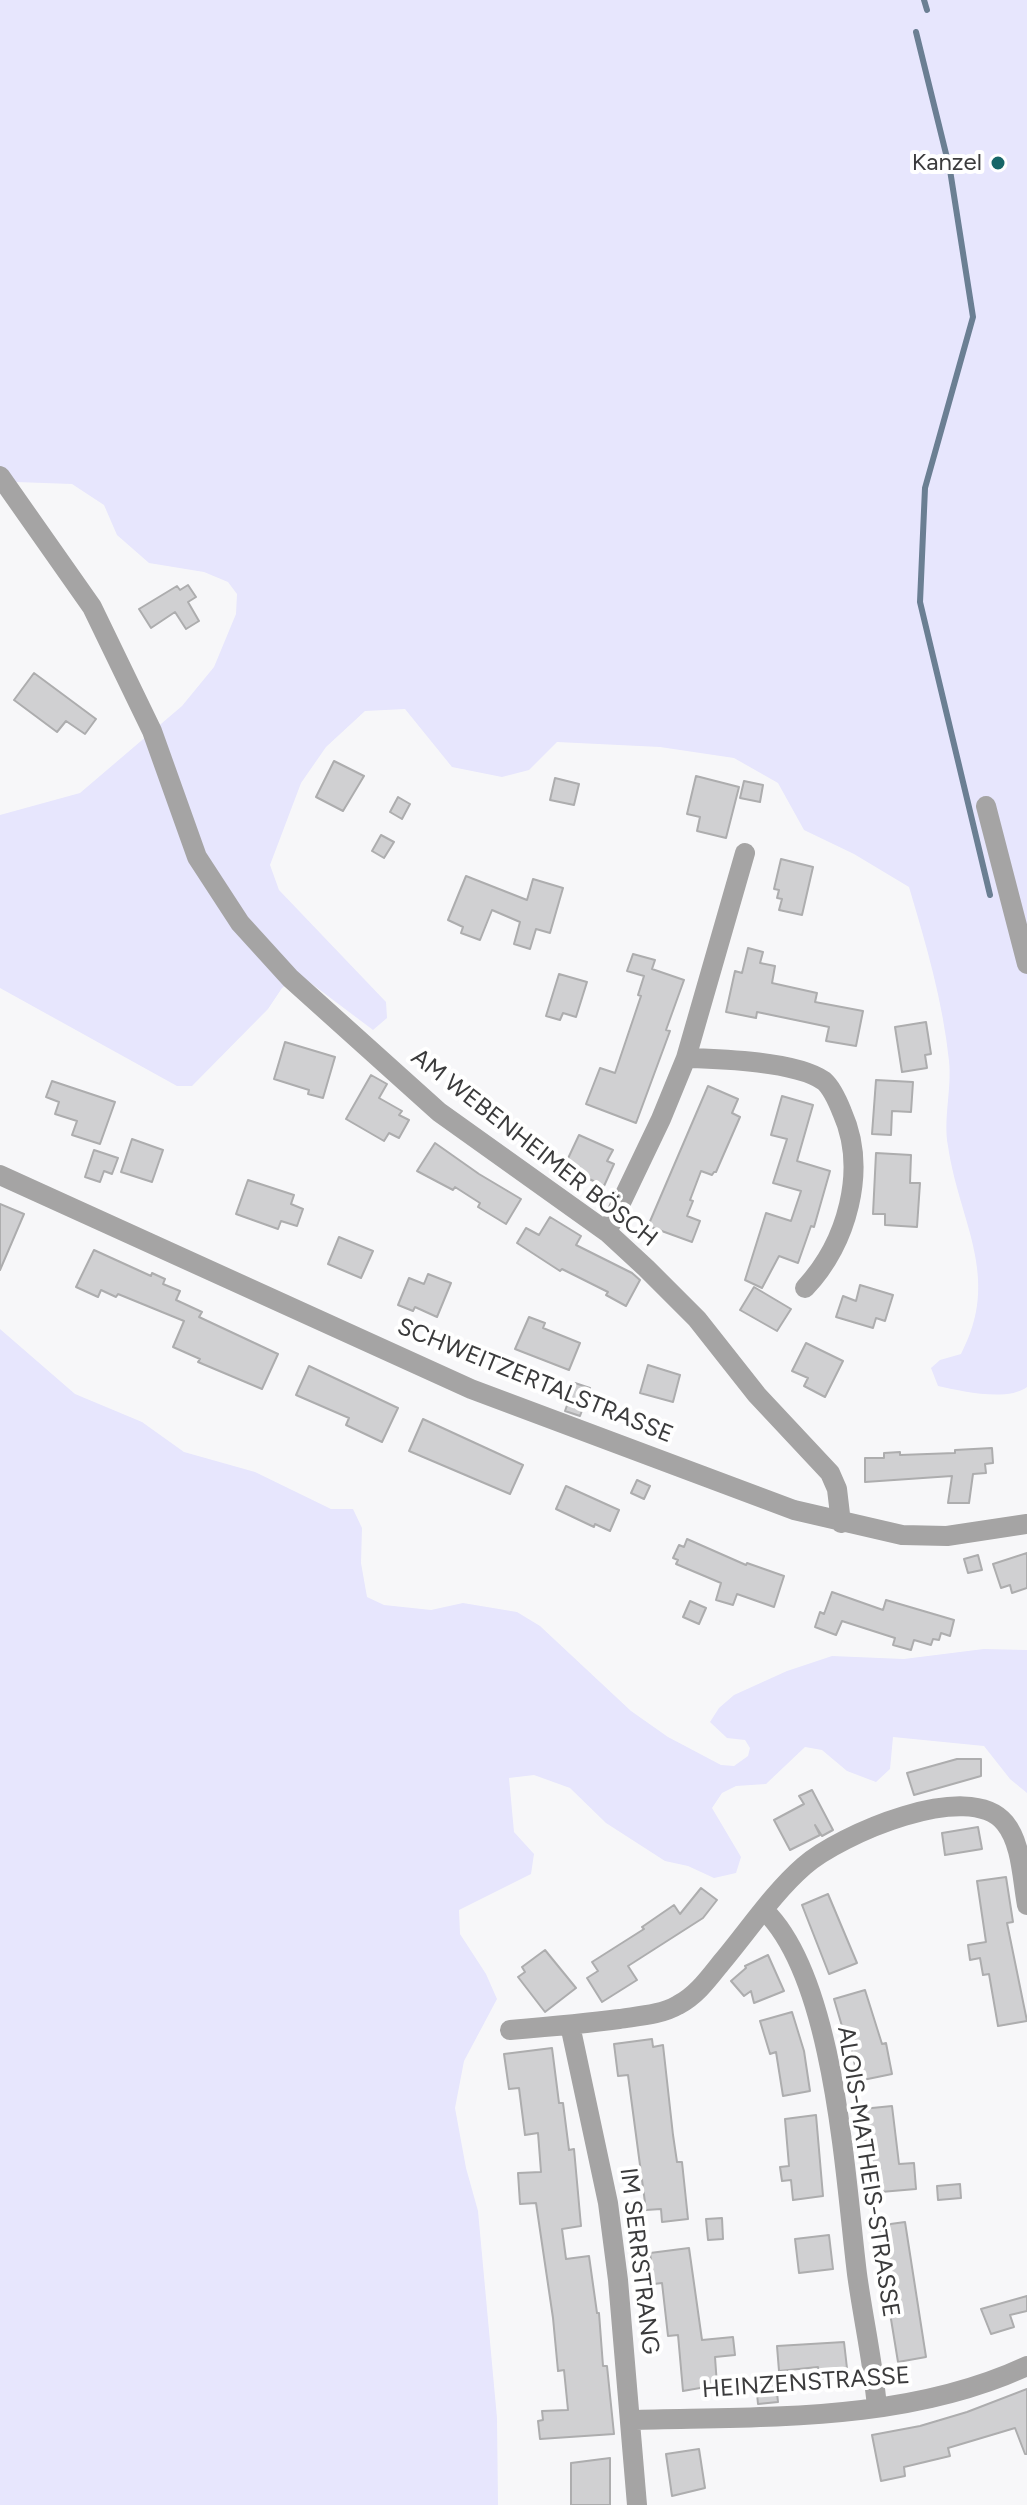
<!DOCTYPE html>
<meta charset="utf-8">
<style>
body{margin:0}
canvas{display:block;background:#f7f7f9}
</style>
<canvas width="1027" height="2505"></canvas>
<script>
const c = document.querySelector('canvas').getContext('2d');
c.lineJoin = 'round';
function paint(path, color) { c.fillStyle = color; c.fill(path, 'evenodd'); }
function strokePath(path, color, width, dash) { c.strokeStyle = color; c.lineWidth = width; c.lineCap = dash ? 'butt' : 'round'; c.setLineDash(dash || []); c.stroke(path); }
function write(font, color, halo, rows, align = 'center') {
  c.font = font + ' Figtree,sans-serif'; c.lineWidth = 8; c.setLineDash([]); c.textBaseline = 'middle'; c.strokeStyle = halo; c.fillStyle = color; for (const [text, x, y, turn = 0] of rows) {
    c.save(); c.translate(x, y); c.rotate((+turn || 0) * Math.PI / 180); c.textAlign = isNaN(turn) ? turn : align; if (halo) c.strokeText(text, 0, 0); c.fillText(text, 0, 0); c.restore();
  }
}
paint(new Path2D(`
 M0,0h1027v1387c-20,15 -66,4 -89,-1l-7,-18 9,-8 21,-6c41,-77 -2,-132 -13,-208 -5,-27 4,-57 1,-85 -6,-59 -23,-117 -40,-174l-55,-33 -50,-24 -26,-47 -44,-25 -74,-11 -103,-5 -28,28 -27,7 -50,-10 -47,-58 -40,2 -39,36 -25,36 -31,82 9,25 107,112 1,16 -14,12 -73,-55 -18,13 -14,21 -76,77h-15l-177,-98v-173l80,-22 102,-87 32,-39 22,-53 1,-20 -9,-12 -24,-10 -55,-9 -32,-28 -13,-30 -32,-21 -56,-2 -16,-12z
 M0,1329l75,65 67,28 42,30 71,20 76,37h22l9,19 -1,35 6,34 17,8 47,5 32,-7 54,9 23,14 91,85 37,26 53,28 13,1 14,-10 2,-8 -5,-8 -18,-2 -17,-16 9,-14 15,-13 53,-24 45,-15 72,3 80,-10 43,1v143l-17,-14 -26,-33 -91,-9 -3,32 -14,13 -29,-11 -25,-21 -17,-3 -39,37 -30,2 -14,7 -10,15 29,49 -5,16 -22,5 -26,-12 -23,-5 -59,-38 -36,-35 -36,-13 -25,3 5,54 20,22 -3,20 -72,36 1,24 26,40 11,25 -33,62 -9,47 11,60 12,43 19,207 1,87h-498z`), '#e7e6fd');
strokePath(new Path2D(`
 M924,0l3,10
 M916,32l34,138 23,147 -48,171 -5,114 70,293`), '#6b7f93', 6);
const building = new Path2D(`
 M188,585l8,12 -8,5 11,19 -13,8 -11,-17 -24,16 -12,-19 38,-23 3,4z
 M34,673l62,46 -11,15 -19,-13 -9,11 -43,-32z
 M334,761l30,15 -21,35 -27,-14z
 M696,776l43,11 -13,51 -29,-7 3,-14 -13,-3z
 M555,778l24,6 -5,21 -24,-5z
 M744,781l19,4 -3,17 -20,-4z
 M398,797l12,7 -8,15 -12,-7z
 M381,835l13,7 -10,16 -12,-7z
 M781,859l32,8 -11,48 -23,-5 3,-11 -5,-1 2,-8 -5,-1z
 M466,876l61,24 6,-21 30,9 -13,45 -14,-4 -6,20 -16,-5 6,-22 -28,-12 -12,30 -19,-7 2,-6 -15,-7z
 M748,948l15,4 -3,11 15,3 -3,17 45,10 -2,9 48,9 -7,35 -30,-5 3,-14 -72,-15 -1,6 -30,-6 9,-41 7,2z
 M633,954l22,6 -3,9 32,11 -18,50 4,1 -34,92 -50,-19 14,-36 15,5 26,-77 -3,-1 6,-19 -17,-5z
 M559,974l28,8 -11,35 -13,-4 -3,7 -14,-4z
 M926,1022l5,32 -6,1 2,13 -25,4 -7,-45z
 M285,1042l50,15 -12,41 -15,-4 1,-4 -35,-11z
 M371,1075l16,9 -8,14 23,13 -3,4 10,5 -10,18 -10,-5 -5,8 -38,-22z
 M876,1080l37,2 -2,30 -19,-1 -1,24 -19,-1z
 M52,1081l63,21 -15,42 -28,-9 5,-14 -22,-7 4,-12 -13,-5z
 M708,1086l30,13 -6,14 8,4 -24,55h-2l-2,3 -11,-4 -11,29 3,1 -6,15 13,5 -8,21 -44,-16z
 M782,1096l31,9 -16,56 33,10 -16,56 -3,-1 -13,37 -19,-7 -17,32 -17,-8 21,-67 25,8 10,-30 -28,-8 14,-44 -16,-4z
 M579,1135l34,15 -6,11 7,3 -10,22 -40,-19z
 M132,1139l31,11 -11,32 -31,-10z
 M435,1143l44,31 42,25 -15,25 -28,-17 2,-4 -25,-16 -2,3 -36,-19z
 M94,1150l24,8 -6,16 -8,-3 -4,11 -15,-5z
 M876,1153l35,2 -1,28h10l-3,44 -32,-2v-11h-12z
 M248,1180l46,15 -3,9 12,5 -6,17 -16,-5 -3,8 -42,-15z
 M0,1204l24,10 -24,56z
 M550,1217l31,19 -5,9 56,28 8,7 -14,26 -20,-11 2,-3 -46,-23 -2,2 -43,-28 9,-15 13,7z
 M339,1237l34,14 -12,27 -33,-14z
 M94,1250l57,26 1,-3 13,6 -2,5 17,7 -4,9 26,12 -3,5 79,37 -16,35 -64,-27 2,-3 -27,-12 11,-26 -66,-27 -2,3 -15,-7 -3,7 -22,-10z
 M428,1274l23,9 -14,34 -22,-10 -2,4 -15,-6 11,-27 15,6z
 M860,1285l33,10 -8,26 -9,-3 -3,10 -37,-11 7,-21 13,5z
 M754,1287l37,22 -14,22 -37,-21z
 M529,1317l16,6 -2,5 37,15 -11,27 -54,-21z
 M806,1343l37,18 -18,36 -21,-11 4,-8 -16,-7z
 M648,1365l32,10 -7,27 -33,-9z
 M309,1366l89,42 -16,34 -36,-17 3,-7 -53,-23z
 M575,1383l15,5 -10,28 -15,-5z
 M423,1419l100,46 -13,29 -101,-43z
 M992,1448l1,15 -8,1 1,9 -13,1 -4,29h-21l4,-27 -87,6v-24h19v-5l16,-1v3l55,-2v-3z
 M637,1480l13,6 -6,13 -13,-6z
 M566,1486l53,24 -9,21 -15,-7 -1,3 -38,-18z
 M687,1539l59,26 1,-2 37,13 -10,31 -37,-13 -4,11 -17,-5 5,-17 -45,-19 2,-4 -5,-2 6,-13 5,2z
 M1027,1553v35l-15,5 -2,-8 -9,3 -8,-24z
 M978,1555l4,15 -14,3 -4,-14z
 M832,1592l51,18 3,-10 68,20 -4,16 -9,-3 -2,7 -6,-1 -2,6 -17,-5 -3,10 -18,-5 2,-7 -53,-17 -6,14 -21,-8 5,-15 4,2z
 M690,1601l16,7 -7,16 -16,-7z
 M957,1759h24v17l-67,19 -7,-22z
 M812,1790l21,40 -11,6 -7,-11 5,10 -30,15 -16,-30 30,-16 -5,-8z
 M978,1827l4,22 -37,6 -3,-22z
 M1006,1877l7,45 -6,1 20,98 -29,5 -9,-52 -6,1 -3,-17 -10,2 -2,-15 18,-3 -9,-61z
 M701,1888l16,12 -14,18 -75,48 9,14 -35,22 -15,-24 11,-7 -6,-9 52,-33 -2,-2 32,-22 6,9z
 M828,1894l29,69 -28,11 -27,-69z
 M545,1950l31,38 -31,24 -27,-35 7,-5 -3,-5z
 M768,1955l16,36 -30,12 -3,-12 -7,5 -13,-15 15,-13 -1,-2z
 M865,1990l17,54 4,-1 6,31 -34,7 -10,-50 -4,2 -10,-34z
 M792,2012l12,39 6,40 -27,5 -7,-44 -6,2 -10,-33z
 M652,2039l1,8 10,-2 10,90 4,27h5l6,57 -26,3 -1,-13 -15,1 -18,-135 -10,1 -4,-32z
 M552,2048l7,55h4l6,47 5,-1 7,77 -19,3 4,30 23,-3 8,57h2l4,53h4l7,68 -74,5 -2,-18 5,-1 -1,-9 26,-1 -4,-40 -6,1 -5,-53 -17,-115 -16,1 -2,-31 23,-1 -3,-39 -13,2 -6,-47 -10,1 -5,-35z
 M892,2106l7,58 15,-1 2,26 -47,4 -7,-84z
 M816,2115l7,81 -30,4 -2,-20 -9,1 -2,-14 9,-1 -4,-47z
 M960,2184l1,14 -23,2 -1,-14z
 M722,2218l1,21 -15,1 -2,-21z
 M905,2222l21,135 -28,5 -8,-49 -3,1 -11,-88z
 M829,2235l4,34 -34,4 -4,-34z
 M689,2248l13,92 31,-3 2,18 -20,2 2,28 -34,6 -5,-56 -10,1 -6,-53 -8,1 -4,-31z
 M1027,2296v15l-17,4 4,12 -23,7 -10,-25z
 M844,2342l4,35 -29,2 -1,-12 -39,4 -2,-25z
 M776,2383l2,19 -20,2 -2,-20z
 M1027,2389v65h-2l-10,-26 -67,20 2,8 -46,11 1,9 -24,5 -9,-46 48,-9 47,-14z
 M699,2449l6,39 -33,8 -6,-42z
 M610,2458v47h-39v-42z`);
paint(building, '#d0d0d2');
strokePath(building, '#adadae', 2);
strokePath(new Path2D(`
 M0,476l92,131 60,124 45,126 43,66 50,55 149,134 168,120 39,36 51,51 60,76 73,78 7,16 4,34
 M986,806l41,158
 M686,1058c34,1 110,3 138,23 8,7 14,21 18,31 26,58 5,131 -37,176
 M0,1175l471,214 323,121 108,25 45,1 80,-12
 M607,1232l54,-113 25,-61 59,-205
 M765,1911c70,69 80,266 92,363 6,44 16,88 20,133
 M570,2025l38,178 10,77 19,225
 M510,2030c36,-3 72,-6 109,-11 19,-3 42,-4 59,-14 18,-9 31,-27 43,-42 27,-32 52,-70 83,-97 35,-31 165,-88 201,-43 17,21 17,56 22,82
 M631,2420c132,-4 273,3 396,-54`), '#a5a4a4', 20);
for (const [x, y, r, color] of [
 [998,163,8,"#176668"]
]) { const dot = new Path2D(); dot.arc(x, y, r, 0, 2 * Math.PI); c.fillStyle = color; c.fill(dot); strokePath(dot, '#fff', 3); }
write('24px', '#3b3b3c', '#fff', [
 ["Kanzel",982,163]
], 'right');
write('24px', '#3b3b3c', '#fff', [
 ["AM WEBENHEIMER BÖSCH",534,1148,38],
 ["SCHWEITZERTALSTRASSE",535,1381,22],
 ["ALOIS-MATHEIS-STRASSE",868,2172,81],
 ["IM SERRSTRANG",639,2261,83],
 ["HEINZENSTRASSE",806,2383,-4]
]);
</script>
